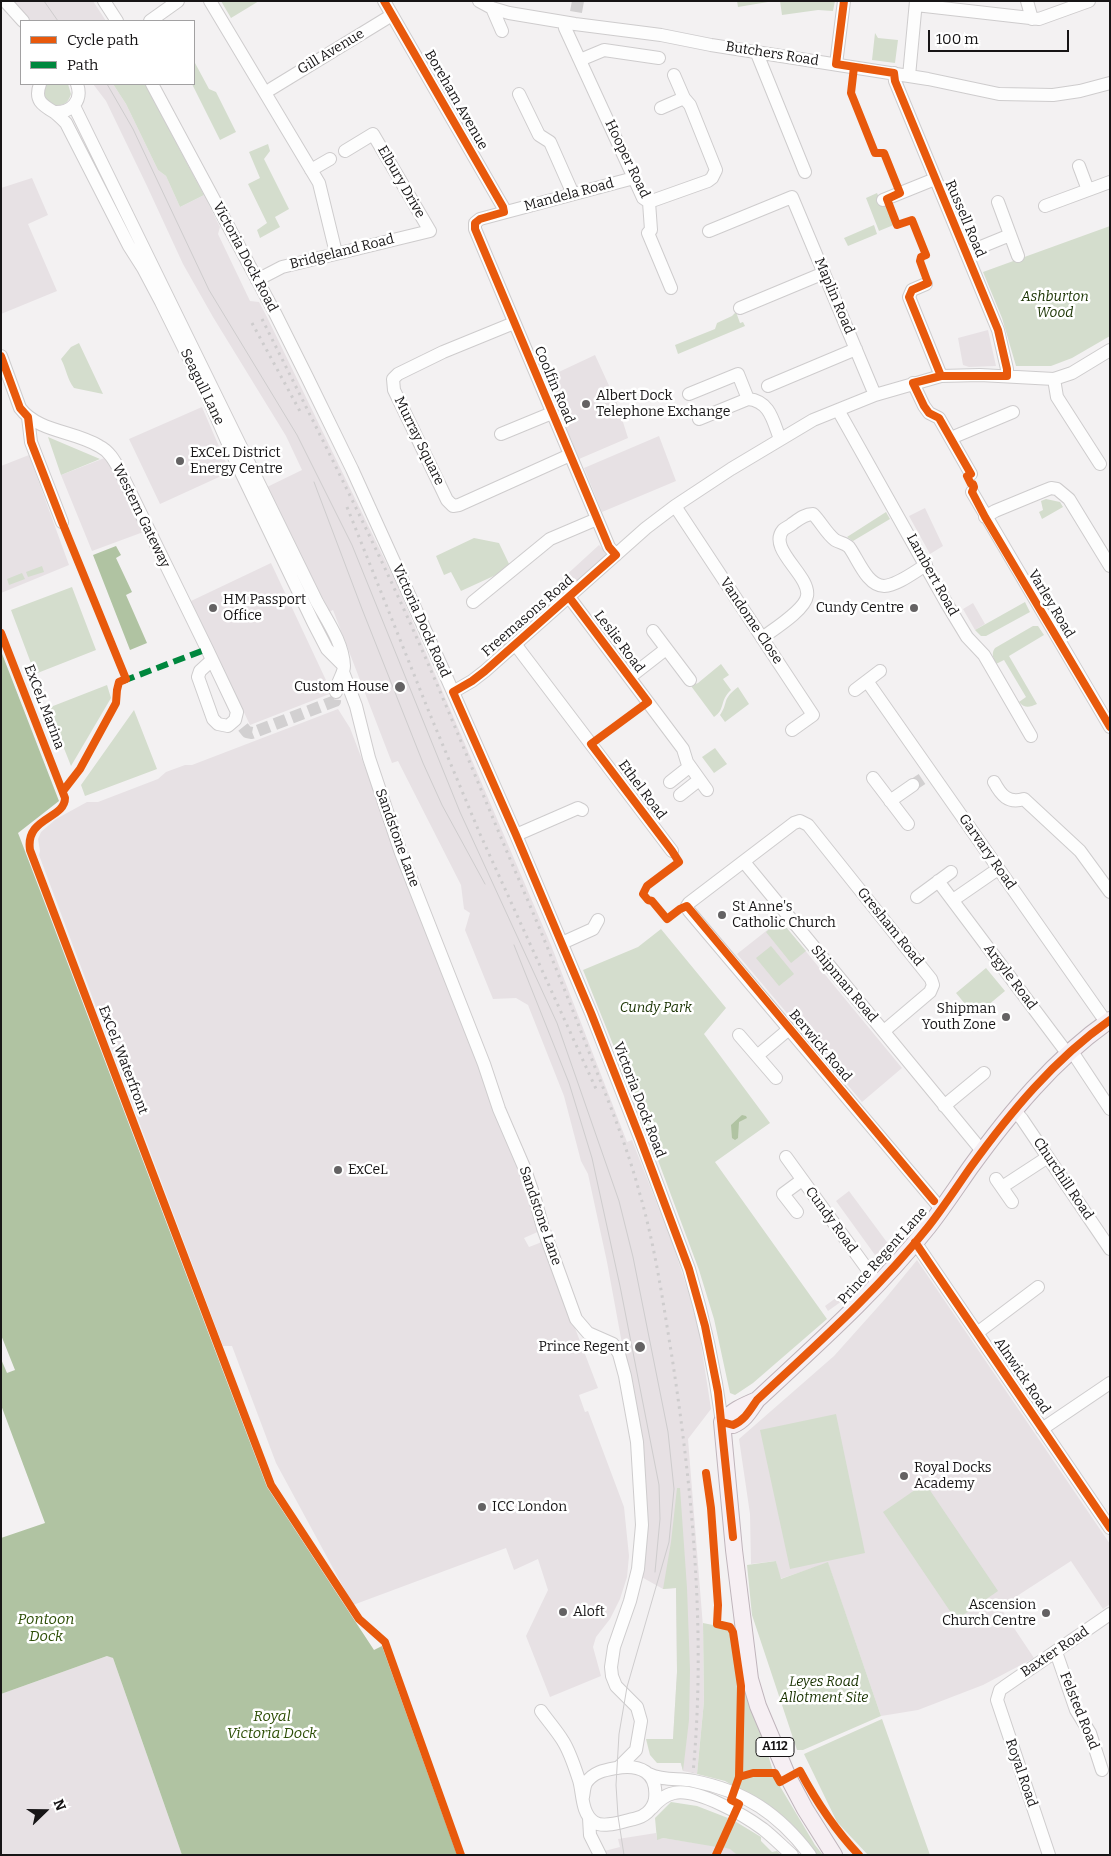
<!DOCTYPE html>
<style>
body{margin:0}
#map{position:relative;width:1111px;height:1856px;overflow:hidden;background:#f3f1f2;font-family:Bitter,serif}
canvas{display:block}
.frame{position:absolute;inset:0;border:2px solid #171516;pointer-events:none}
.legend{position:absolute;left:20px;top:20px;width:175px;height:65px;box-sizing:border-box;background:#fff;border:1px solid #a2a1a2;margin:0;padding:6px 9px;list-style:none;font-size:15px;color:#171516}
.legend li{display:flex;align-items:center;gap:10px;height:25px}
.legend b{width:25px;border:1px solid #a2a1a2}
.north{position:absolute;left:20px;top:1786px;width:50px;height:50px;-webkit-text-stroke:4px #fff;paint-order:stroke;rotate:68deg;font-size:14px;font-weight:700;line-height:20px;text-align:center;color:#171516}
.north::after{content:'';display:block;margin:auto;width:18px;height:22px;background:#171516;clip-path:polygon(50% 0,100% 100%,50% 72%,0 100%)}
.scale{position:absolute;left:928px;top:30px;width:141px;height:22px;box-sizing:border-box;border:2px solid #171516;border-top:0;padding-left:6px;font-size:15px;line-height:18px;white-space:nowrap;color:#171516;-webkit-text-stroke:4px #fff;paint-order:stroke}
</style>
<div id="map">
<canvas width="1111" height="1856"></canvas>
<div class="frame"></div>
<ul class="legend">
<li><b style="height:6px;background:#e8590c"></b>Cycle path</li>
<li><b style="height:6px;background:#00873e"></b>Path</li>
</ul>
<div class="north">N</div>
<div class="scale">100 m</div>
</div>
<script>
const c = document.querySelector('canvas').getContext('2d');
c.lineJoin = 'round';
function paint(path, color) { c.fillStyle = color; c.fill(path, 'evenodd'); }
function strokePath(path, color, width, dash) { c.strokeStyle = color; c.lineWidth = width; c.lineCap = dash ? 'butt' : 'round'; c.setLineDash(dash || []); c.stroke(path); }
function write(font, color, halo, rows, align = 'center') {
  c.font = font + ' Bitter,serif'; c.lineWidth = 5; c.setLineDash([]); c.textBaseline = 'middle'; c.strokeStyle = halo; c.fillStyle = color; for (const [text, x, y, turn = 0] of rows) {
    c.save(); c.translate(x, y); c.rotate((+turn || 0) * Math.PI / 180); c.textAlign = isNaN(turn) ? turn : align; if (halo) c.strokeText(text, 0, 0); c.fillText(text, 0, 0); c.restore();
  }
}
paint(new Path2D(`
 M11,1h82l13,20h-77z
 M93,84h20l13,20 32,66 8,6 14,31 24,-12 16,32 -2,7 32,67 9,1 8,15 130,268 154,360 76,197 5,-2 41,105 15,46 11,40 12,78 -23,30 15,188 1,74 -7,73 -14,-3 -10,-32 4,-67 -1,-84 -13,1 -25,-14 7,-49 -22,-177 -16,-87 -19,-88 -7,-13 -17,-65 -36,-91 -12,-7 -23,1 -28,-69 5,-17 -6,-4 -3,-24 -63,-124 -6,2 -59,-153 -6,3 -62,-125 37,-18 -16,-34 -73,-119 -30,-53 -36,-78 -41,-85z
 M32,178l16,37 -20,9 29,67 -56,23v-126z
 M988,330l8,36 -27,1 -6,-2 -5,-27z
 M595,355l22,48 11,35 -49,21 -33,-81z
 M202,407l28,65 -70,32 -31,-65z
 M659,436l17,45 -74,31 -18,-44z
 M29,455l40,110 -68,28v-127z
 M107,457l39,74 -54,20 -31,-76z
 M925,508l18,38 -13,8 -21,-38z
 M599,545l10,11 -114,100 -7,-9z
 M271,563l61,130 -82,32 -59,-124z
 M973,603l12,21 -10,6 -12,-21z
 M338,709l12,19 192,502 -18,8 5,9 13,-5 56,146 -19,7 6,17 3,-1 36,96 5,49 -2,21 -7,22 -10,20 -14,18 -3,10 8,29 -51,21 -24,-61 22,-46 -10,-31 -24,11 -8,-22 -153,57 -77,-142 -44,-117h-9l-184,-491 1,-4 -2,-12 3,-7 15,-13 31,-17h11l60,-23 8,-7 19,-7h7z
 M780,920l122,148 -40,34 -125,-148z
 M849,1191l40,54 -14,10 -39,-54z
 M917,1260l193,284v60l-7,5 -32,-48 -71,46 34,51 -51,27 -65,25 -37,6 -53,-153 -48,16 -4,-18 -25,3 -1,-50 -11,-75 95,-83 51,-57z
 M863,1278l4,5 -39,28 -3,-5z
 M107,1656h3l3,2 69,197h-181v-161z
 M656,1833l1,6 6,-1 67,10 7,7h-148l31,-8 -2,-8z`), '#e7e1e4');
paint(new Path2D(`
 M221,1h38l-28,17z
 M737,1h37l-36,6z
 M780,1h55l-2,10 -15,-1 -36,5z
 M875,33l3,5 20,2 -3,23 -23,-3z
 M195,63l14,26 7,3 20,40 -16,8 -28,-56h2z
 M45,84h23l3,10c-3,10 -8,11 -17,12l-11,-9z
 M113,84h32l59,111 -24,12 -14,-31 -8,-6 -32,-66z
 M268,144l2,7 -6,8 25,50 -14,8 5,10 -20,11 -3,-8 10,-7 -19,-39 12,-6 -11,-26z
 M877,193l6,14 5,-2 8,19 -17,7 -13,-33z
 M874,225l3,9 -29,12 -4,-8z
 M1110,226v110l-38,22 -21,8h-35l-14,-48 -19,-46z
 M736,312l4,11 3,-1 2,4 -67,28 -3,-9 40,-16 2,-6 15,-7z
 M79,343l24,51 -29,-6c-7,-9 -8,-20 -13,-29l10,-12z
 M48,437l52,22 -39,16z
 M1046,499l14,3 3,5 -21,12 -3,-7 4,-2 -2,-9z
 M886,512l4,7 -37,22 -6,-4z
 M474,538l25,5 12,25 -50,23 -10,-19 -7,3 -8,-19z
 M42,566l2,6 -16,5 -2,-5z
 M22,573l3,6 -16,6 -2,-6z
 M72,587l24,63 -61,24 -24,-64z
 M1025,602l5,10 -44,24h-5l-6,-6z
 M1033,626h5l6,9 -35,21 28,48c-7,3 -12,5 -18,-2l7,-5 -22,-37 -8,4c-3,-7 -5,-10 -1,-16z
 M721,664l8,11 -6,4 8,11c-12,11 -5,19 -17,27l-23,-31 7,-3z
 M107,685l4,13 -40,68 -23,-58z
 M738,687l11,17 -24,18 -5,-7c9,-13 1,-15 18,-28z
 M134,710l23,59 -72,27 -4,-11z
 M715,748l12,16 -13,9 -12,-16z
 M780,920l26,31 -15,12 -25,-31z
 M661,929l65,79 -22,26 66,89 -55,39 112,157 -74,64 -18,12 -5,-2 -16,-74 -15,-49 -62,-166 -54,-134 55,-23z
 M771,946l23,28 -15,12 -23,-28z
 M986,968l19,23 -30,25 -19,-23z
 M836,1414l29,139 -75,16 -30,-139z
 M925,1483l73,108 -42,29 -73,-108z
 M677,1488h3l7,100 3,82 -1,50 -6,51 -2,-8h-24l-7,-8 -4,-16h27l4,-67 -1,-84 -13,1 8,-47z
 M776,1561l5,18 47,-17 53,154 -78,34h-6l-45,-135 -5,-50z
 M703,1623l25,5 21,71 15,42 11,37 40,67 8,10h-7l-16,-22 -20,-19 -55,-33 -28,-7 7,-73z
 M882,1719l48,136h-62l-31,-33 -33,-68z
 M671,1802l26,4 31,12 -11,29 -54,-9 -6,2 -2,-22z
 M733,1820l28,17v4l11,11 5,-1 4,4h-44l-7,-6 -8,-2z`), '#d4ddcd');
paint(new Path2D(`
 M116,546l5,9 -5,3 16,34 -6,3 21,48 -17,7 -37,-95z
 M1,651l58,150 -41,32 2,5 247,649 107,163 8,-4 75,209h-275l-69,-197 -6,-2 -106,38v-156l44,-15 -44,-118z
 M742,1115l4,1 1,2 -8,4 -1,16 -3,2 -3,-2 -1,-13z`), '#b0c3a2');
paint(new Path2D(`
 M1,1335l14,35 -8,3 -6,-14z`), '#f3f1f2');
strokePath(new Path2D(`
 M576,12l2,-11
 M243,727l4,5 5,1 83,-32 1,-9
 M913,785l9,-6`), '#d2d0d1', 12, [12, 6]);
const minor = new Path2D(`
 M5,1l18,20
 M104,1l13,20
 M210,1l109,182 17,70
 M384,1l119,206 1,5
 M479,1l13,7 17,5 66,11 86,11 50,10 217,34 71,15 54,1 27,-4 30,-8
 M1027,1l5,18
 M916,5l123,14 50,-18
 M492,8l10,23
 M150,21l28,-20
 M565,23v5l69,150 9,20 6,4 2,28 -3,3 23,55
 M756,51l49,121
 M580,60l24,-10 55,8
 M836,64l8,-63
 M894,73l1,8 103,249 9,39v7
 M909,76l7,-75
 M40,84c-6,16 2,21 14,28 4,3 8,7 12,11l63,123 14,22 18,34 44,89 32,73 76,158 14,27 17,17
 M152,84l123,229 32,64 45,92 93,205 71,161 75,178 49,125 49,131c15,50 26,101 33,153
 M271,89l121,-74
 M519,94l20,41 11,7 23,52
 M74,106l243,496c11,20 26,41 27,64 0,8 -7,15 -8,26
 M661,108l23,-10
 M54,112c17,1 29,-11 23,-28
 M1079,166l9,24
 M311,170l19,-11
 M883,200l52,-21
 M649,202l59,-21 4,-3 4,-8 -26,-65 -6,-7 -10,-23
 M998,202l20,54
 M1045,206l65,-24
 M709,231l83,-34 83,198
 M966,253l44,-18
 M257,280l25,-13 148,-36 -57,-97 -28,17
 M926,284l-14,6 -3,7 32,79
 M740,308l84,-35
 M514,323l-71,29 -45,22 -5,5 1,11 53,110 6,6 6,-1 111,-50
 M1,356l19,52c18,24 55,23 79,38 10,5 15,14 20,23l88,180 30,63 -2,8 -7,6 -10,-2 -5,-5 -15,-42 2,-6 12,-11
 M1054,379l3,18 43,67
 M913,383l11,23 5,7 10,5 32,56
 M768,386l88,-37
 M689,394l49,-20 10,25
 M838,410l109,194 20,33 17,18 47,81
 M28,417l3,25 31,80
 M699,419l49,-20c22,2 25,22 32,40
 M501,434l51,-21
 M951,438l62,-26
 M972,492l138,235
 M675,506l138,209 -21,15
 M985,517l10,-6 46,-19 10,-4 6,1 12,10 41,67
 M616,555l-7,-8 -134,-318v-6l5,-4 154,-41
 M569,597l114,152 4,13 20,28
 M473,602l77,-63 47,-20
 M653,631l37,49
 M762,638c12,-9 43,-28 45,-42 4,-20 -40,-47 -24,-66 2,-2 7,-4 9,-6 7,-5 13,-10 21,-10 8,8 13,19 22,26 5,3 10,3 14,7 9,12 18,39 35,39 14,-1 30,-14 42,-21
 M515,644l157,207
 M343,672l13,34 13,52 32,95 83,211 15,45 25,58 11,32 8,29 33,91 12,14 25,11 6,10 6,22 12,66 5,83 -4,44 -8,32 -16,46 -3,20 1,9 4,10 21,21 4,14 -5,29 -18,18
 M630,677l36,-28
 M867,681l239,341
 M855,690l25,-19
 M453,692l19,-11 13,-10 161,-143 29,-22 56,-37 82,-49 62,-25 66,-19 39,-1 74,4 18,-6 38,-23
 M873,778l35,46
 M670,782l19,-15
 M994,782c7,13 14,22 30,17l56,52 30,41
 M680,795l19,-15
 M890,801l23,-16
 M516,835l62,-27 4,2
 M744,862l238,289
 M938,881l129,172
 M917,897l34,-25
 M953,900l45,-31
 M562,943l31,-14 5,-9
 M884,1031l46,-39 3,-7 -2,-6 -123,-154 -8,-4 -6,2 -105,80 -2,3 2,5 252,298
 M739,1035l37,43
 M1071,1050l39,59
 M757,1056l32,-27
 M944,1106l40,-33
 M1015,1111l7,8 88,130
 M786,1157l92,127
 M996,1179l16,23
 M1002,1187l46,-30
 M797,1212l-14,-18 19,-14
 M915,1242l195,286
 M977,1333l61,-46
 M1042,1429l68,-46
 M1056,1652l20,58 14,23 12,37
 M541,1711c7,10 16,20 22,30 7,11 12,27 16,39 4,13 2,33 15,42 10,7 29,-1 40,-3 10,-2 19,-9 21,-20 3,-27 -15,-35 -39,-31 -11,2 -23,4 -30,15 -2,4 -2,9 -3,14
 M649,1774c14,7 30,4 45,7 51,10 85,33 116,74
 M652,1808c6,-7 12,-13 22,-15 23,-5 70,22 89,36 10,8 19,17 29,26
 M589,1818l1,17 10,20
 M1049,1855l-52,-155 3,-10 4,-3 106,-73`);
const major = new Path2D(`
 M722,1422l11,3c12,-5 17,-15 24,-25 59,-55 121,-110 171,-173 15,-19 28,-39 42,-59 39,-54 84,-109 140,-148
 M722,1422l12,128 16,129 8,27 30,71 17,32 29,46
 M722,1422c11,-12 21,-16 35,-22`);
strokePath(minor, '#cecccd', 14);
strokePath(major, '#bfb4bb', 18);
strokePath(minor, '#fdfdfd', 12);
strokePath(major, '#f6eff3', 16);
strokePath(new Path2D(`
 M44,1l14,20
 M107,84l26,45 76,161 88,145 55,110 108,267 97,211 62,178 14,56 35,175 6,57 -5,53 -42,145 -8,47 -3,51 2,31 6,39
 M314,482l48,127 61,154 19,42 43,79
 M514,945l55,138 23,75 28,128 39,199 1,34 -5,53`), '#cecccd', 1);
strokePath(new Path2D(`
 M262,319c47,94 95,188 139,284 40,87 75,176 112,263 27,62 52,124 76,186 18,46 37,91 50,139 16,54 24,111 33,166 21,138 34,278 21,416
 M252,323l50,92
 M347,507l82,205 51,122 117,257`), '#cecccd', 3, [2.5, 5]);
strokePath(new Path2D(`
 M123,681l84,-32`), '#00873e', 6, [12, 6]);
strokePath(new Path2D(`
 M384,1l119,206 1,5 -24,7 -5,4v6l134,318 7,8 -131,116 -13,10 -19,11 63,143 75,178 49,125 49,131 16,57 13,66 15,145
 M844,1l-8,63 58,9 1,8 103,249 9,39v7h-66l-28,7 11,23 5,7 10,5 32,56
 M854,67l-3,26 24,60h9l16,40 -13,6 10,26 15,-5 14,35 -5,2 -1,4 8,22 -16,7 -3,7 32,79
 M1,356l19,52 8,9 3,25 31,80 64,157 -7,3 -2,8 -1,13 -36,66 -17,22
 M967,476l4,8h2l1,3 -2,5 13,25 125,210
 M569,597l79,105 -57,42 81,107 7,11 -32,24 -4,8 5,6 4,1 15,18 13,-10 7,-3 247,295
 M1,633l64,165c0,21 -40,19 -35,52l241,635 88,134 26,23 76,213
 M915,1242l195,286
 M722,1422l11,3c12,-5 17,-15 24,-25 59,-55 121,-110 171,-173 15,-19 28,-39 42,-59 39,-54 84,-109 140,-148
 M706,1473l5,35 7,97 -1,19 13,3 3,5 8,54 -2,91 -8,23 8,4 -23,51
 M739,1777l14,-4h22l5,9 20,-11c16,30 35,59 59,84`), '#e8590c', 8);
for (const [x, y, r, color] of [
 [586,404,5,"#646263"],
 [180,461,5,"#646263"],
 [213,608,5,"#646263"],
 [914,608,5,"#646263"],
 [400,687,6,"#646263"],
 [722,915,5,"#646263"],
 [1006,1017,5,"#646263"],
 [338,1170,5,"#646263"],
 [640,1347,6,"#646263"],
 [904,1476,5,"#646263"],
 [482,1507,5,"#646263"],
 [563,1612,5,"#646263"],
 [1046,1613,5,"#646263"]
]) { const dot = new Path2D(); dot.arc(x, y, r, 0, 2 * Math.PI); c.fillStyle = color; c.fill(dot); strokePath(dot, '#fff', 2); }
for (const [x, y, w] of [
 [775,1747,38]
]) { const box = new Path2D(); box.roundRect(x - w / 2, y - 9.5, w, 19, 4); c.fillStyle = '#fff'; c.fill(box); strokePath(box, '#171516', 1); }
write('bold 12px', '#171516', null, [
 ["A112",775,1747]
]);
write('14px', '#171516', '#fff', [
 ["Gill Avenue",331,52,-31],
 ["Butchers Road",772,54,9],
 ["Boreham Avenue",456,100,60],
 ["Hooper Road",627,159,64],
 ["Elbury Drive",401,182,60],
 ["Mandela Road",569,195,-15],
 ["Russell Road",965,219,67],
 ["Bridgeland Road",342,252,-14],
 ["Victoria Dock Road",245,257,62],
 ["Maplin Road",834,296,67],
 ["Coolfin Road",554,385,67],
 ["Seagull Lane",202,387,64],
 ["Murray Square",419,441,64],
 ["Western Gateway",141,516,64],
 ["Lambert Road",932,575,61],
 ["Varley Road",1051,604,59],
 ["Freemasons Road",528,616,-41],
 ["Victoria Dock Road",421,621,66],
 ["Vandome Close",751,621,56],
 ["Leslie Road",619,642,53],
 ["ExCeL Marina",44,707,69],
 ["Ethel Road",642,790,53],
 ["Sandstone Lane",397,838,70],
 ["Garvary Road",987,852,55],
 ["Gresham Road",890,927,51],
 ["Argyle Road",1010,977,53],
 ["Shipman Road",844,984,50],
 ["Berwick Road",820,1046,50],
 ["ExCeL Waterfront",123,1060,69],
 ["Victoria Dock Road",639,1100,69],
 ["Churchill Road",1063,1179,56],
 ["Sandstone Lane",540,1216,71],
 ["Cundy Road",831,1220,54],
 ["Prince Regent Lane",883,1256,-48],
 ["Alnwick Road",1022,1376,56],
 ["Baxter Road",1055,1652,-34],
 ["Felsted Road",1079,1711,68],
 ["Royal Road",1021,1773,71]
]);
write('italic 14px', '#193200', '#fff', [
 ["Ashburton",1055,297],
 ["Wood",1055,313],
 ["Cundy Park",656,1008],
 ["Leyes Road",824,1682],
 ["Allotment Site",824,1698]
]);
write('14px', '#171516', '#fff', [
 ["Albert Dock",596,396],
 ["Telephone Exchange",596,412],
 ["ExCeL District",190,453],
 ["Energy Centre",190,469],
 ["HM Passport",223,600],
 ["Office",223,616],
 ["Cundy Centre",904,608,"right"],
 ["Custom House",389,687,"right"],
 ["St Anne's",732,907],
 ["Catholic Church",732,923],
 ["Shipman",996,1009,"right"],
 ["Youth Zone",996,1025,"right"],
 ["ExCeL",348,1170],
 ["Prince Regent",629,1347,"right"],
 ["Royal Docks",914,1468],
 ["Academy",914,1484],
 ["ICC London",492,1507],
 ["Ascension",1036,1605,"right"],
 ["Church Centre",1036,1621,"right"],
 ["Aloft",573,1612]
], 'left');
write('italic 15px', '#2d4e06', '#fff', [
 ["Pontoon",46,1620],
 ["Dock",46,1637],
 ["Royal",272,1717],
 ["Victoria Dock",272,1734]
]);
</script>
